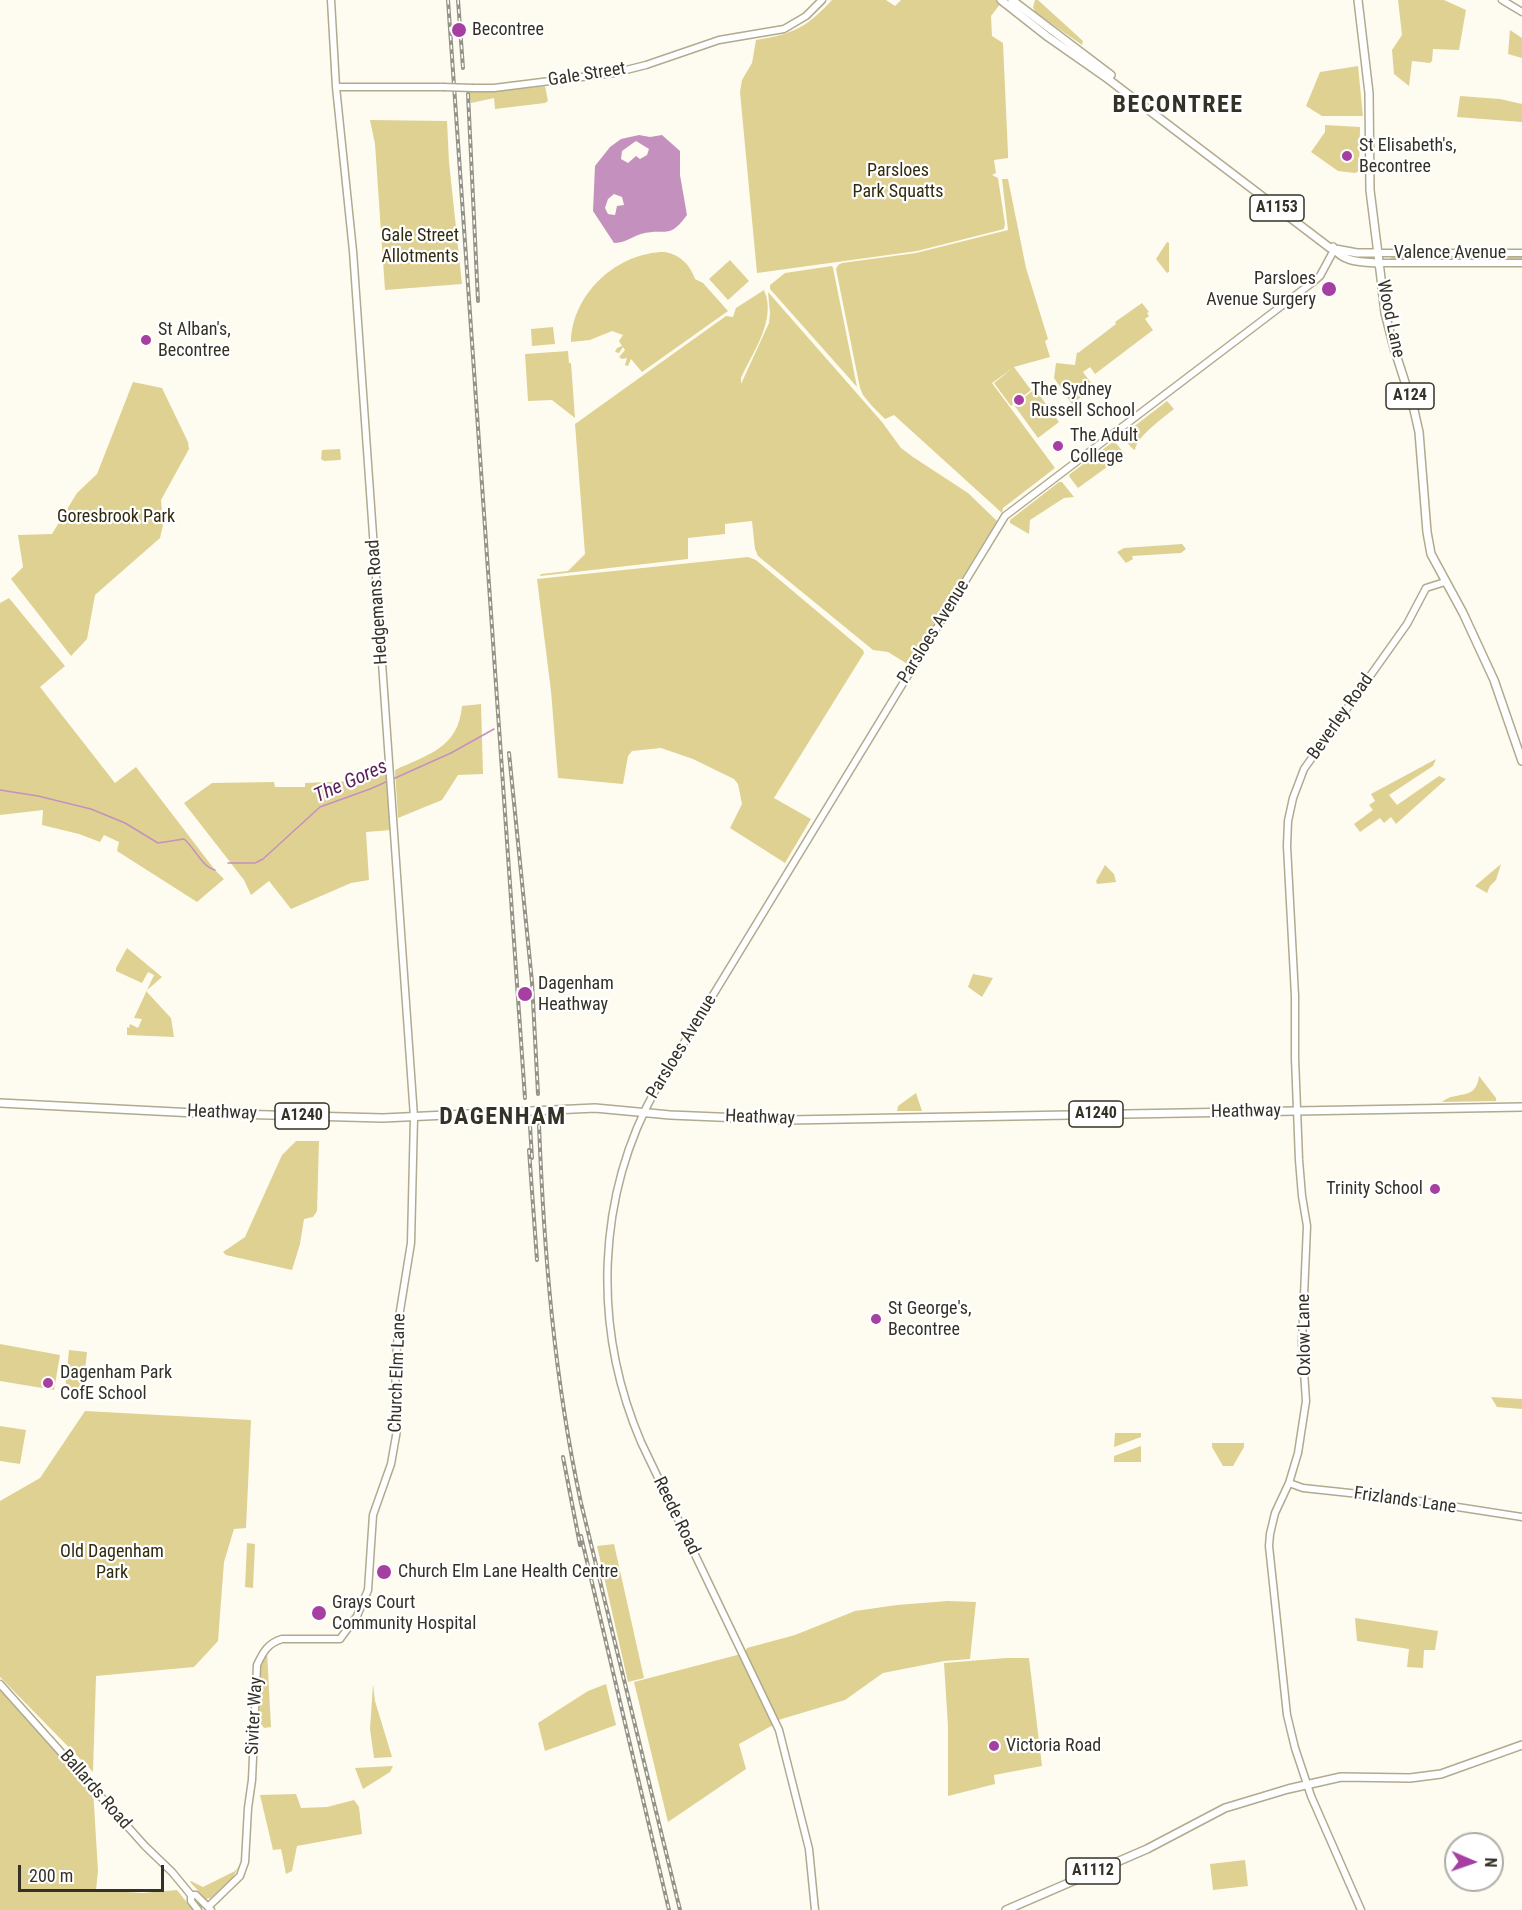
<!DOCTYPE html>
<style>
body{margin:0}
#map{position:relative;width:1522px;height:1910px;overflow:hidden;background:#fefcf0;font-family:"Roboto Condensed",sans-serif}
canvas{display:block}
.north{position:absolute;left:1444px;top:1832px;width:60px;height:60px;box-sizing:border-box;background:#fff;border:2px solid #aeada8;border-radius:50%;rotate:92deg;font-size:16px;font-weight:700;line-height:24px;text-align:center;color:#343126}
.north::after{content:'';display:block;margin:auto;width:21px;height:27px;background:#a63fa2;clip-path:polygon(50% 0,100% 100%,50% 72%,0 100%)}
.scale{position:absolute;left:18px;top:1865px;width:146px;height:27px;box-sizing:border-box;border:3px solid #343126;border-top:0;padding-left:8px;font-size:18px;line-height:21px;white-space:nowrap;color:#343126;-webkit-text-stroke:4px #fff;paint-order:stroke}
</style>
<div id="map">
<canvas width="1522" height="1910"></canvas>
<div class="north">N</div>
<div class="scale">200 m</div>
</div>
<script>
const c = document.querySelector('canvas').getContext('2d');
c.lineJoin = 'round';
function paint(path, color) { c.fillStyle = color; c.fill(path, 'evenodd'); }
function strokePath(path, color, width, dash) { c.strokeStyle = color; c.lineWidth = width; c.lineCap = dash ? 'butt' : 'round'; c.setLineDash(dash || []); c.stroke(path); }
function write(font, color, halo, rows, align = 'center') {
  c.font = font + ' "Roboto Condensed",sans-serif'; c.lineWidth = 4.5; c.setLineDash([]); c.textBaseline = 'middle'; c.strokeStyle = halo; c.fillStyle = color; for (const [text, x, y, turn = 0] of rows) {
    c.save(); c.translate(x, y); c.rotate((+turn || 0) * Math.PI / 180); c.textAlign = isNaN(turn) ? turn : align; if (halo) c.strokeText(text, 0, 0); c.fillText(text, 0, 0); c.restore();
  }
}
paint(new Path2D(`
 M832,0h54l9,6 6,-6h96l4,3 -10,13 1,20 11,7 5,111v4l-14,2 2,13 -4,2 6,3 7,46 -1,5 -87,22 -160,22 -17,-181 2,-12 10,-17 4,-23c37,-6 50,-12 76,-40z
 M1035,0h3l45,41 -1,4 -47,-33 -2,-5z
 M1398,0h46l22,10 -7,40 -26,-1 -1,12 -2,2 -18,-2 -3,25 -15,-12 -2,-24 10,-15z
 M1510,30l12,8v20l-14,-4z
 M1358,66l5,50h-41l-16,-10 14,-34z
 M545,86l3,15 -3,2 -50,6 -1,-11 -23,5 -2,-11h24z
 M1460,96l40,3 22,5v18l-65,-5z
 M370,120l77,1 2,41 13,122 -77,6 -10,-146z
 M1325,125l35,2 -1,44 -4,2 -17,-2 -27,-19 14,-20z
 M1002,179h6l18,89 22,71 -3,2 5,16 -36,10 17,23 -20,16 -17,-23 19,-15 -21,15 63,85 -52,40 -1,5 -108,-98 -9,4 -13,-13 -9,-11 -3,-7 -24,-119 2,-4 4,-2 74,-10 92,-23z
 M1167,242l2,1v29l-2,1 -11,-14z
 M665,252c16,3 25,13 30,27l8,4 25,28 -86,61 -11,-13 -3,7 -3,-1 2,-7 -5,1 -3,-2 6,-7 -2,-3 -4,6 -4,-1 2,-4 5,-2 -3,-5 4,-6 -11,-4 -22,9 -19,2c1,-48 46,-90 94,-90z
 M1392,255l130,1v6l-132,-1z
 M730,260l19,21 -21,19 -19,-21z
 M832,266l1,2 24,119 -87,-98v-4l15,-12z
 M764,290c13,30 -11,61 -23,88v6l28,-61 1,-10 -2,-21 114,130 19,26 12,9 55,36 29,28 -88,144 -21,-13 -15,-2 -115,-94 -3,-7 -3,-28 -27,3v10l-37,4v21l-148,17 1,-2 27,-3 17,-17 -10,-130 151,-108 7,1 3,-9z
 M1142,303l7,9 -2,1 2,3 -4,3 8,11 -58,44 -5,-7 -7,5 11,15 -22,17 -18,-26 2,-15 19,2 2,-13 1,1 38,-29 -1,-2z
 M553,327l2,17 -23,2 -1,-17z
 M568,351l1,12h2l4,55 -23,-18 -24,1 -3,-47z
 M133,382l29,6 26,54 1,7 -28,51 2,25 -3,13 -65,57 -8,44 -16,17 -60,-77 12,-12 -5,-32 34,-1 25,-41 20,-19z
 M1035,389l24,33 -21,16 -24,-33z
 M1167,401l7,8c-11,9 -37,27 -39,41l-2,-1 -11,-12 1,-2z
 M1114,441l11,13 -47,34 -9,-12 1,-2z
 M340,449l1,10 -1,1 -16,1 -3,-2 1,-9z
 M1059,482h3l12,15 -10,1 -34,22 -1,14 -19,-11v-3z
 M1182,544l4,5 -5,4 -49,3 1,3 -7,4 -9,-11 7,-4z
 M748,557l8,3 107,90 1,3 -90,145 37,21 -26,44 -55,-35 12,-24 -4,-20 -4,-5 -41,-20 -32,-11 -29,3 -4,5 -5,28 -65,-6 -7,-87 -14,-112z
 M9,598l56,68 -25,21 75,96 21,-16 79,103 9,9 -27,23 -80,-51 2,-9 -15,-7 -4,7 -21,-8 -37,-9 1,-15 -43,5v-212z
 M481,704l2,70 -25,1 -16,25 -44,18 -3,-48c34,-16 63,-22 67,-64z
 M1436,759l-3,7 -44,29 8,10 42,-29 7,3 -2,2 -48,43 -5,-7 -7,6 -4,-5 -20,14 -6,-8 19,-14 -4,-5 6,-4 -4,-7z
 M387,771l4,59 -25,2 3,48 -18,3 -60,26 -22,-28 -18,14 -7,-15 -60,-77 28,-20 62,-1 1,5h30v-4l46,-2 23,-9z
 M1501,864l-5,16 -6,6 -3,7 -12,-7z
 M1105,865l9,9 2,8 -19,2 -1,-3z
 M127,948l35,29 -16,14 25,27 3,19 -47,-2v-8l2,1 1,-4 8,4 4,-9 -8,-1 20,-43 -6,-3 -6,11 -26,-12v-3z
 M973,974l20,4 -11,19 -14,-10z
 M1479,1076l17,22v3l-54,1c14,-12 34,0 37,-26z
 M916,1093l6,18h-25l1,-5z
 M296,1141h23l-2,70 -4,6 -9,2 -4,25 -8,26 -66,-15 -3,-3 22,-15 37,-82z
 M0,1344l60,11 -6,35 -54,-9z
 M69,1350l18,2 -4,39 -18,-1z
 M1491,1397l31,2v10l-25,-2z
 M85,1411l166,9 -5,108 -12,1 -10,33 -6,79 -24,26 -98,9 -3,96 -93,-95v-176l40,-23z
 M0,1426l26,4 -6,34 -20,-3z
 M1141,1433v4l-27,10 1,-14z
 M1212,1443h32v4l-11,19h-10l-11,-19z
 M1141,1446v16h-27v-6z
 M247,1543l8,1 -2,44 -8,-1z
 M614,1544l30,134 -16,4 -31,-136z
 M948,1601l28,1 -6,57 -26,2 -61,12 -38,27 -70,21 -31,-67 3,-6 48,-13 60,-24 42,-6z
 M1355,1618l83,13 -3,19h-11l-1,18 -16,-1 2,-18 -52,-8z
 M267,1651l4,76 -7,1 -5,-7 2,-55z
 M741,1654l32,71 -34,19 7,25 -78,53 -34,-140z
 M1006,1658h23l13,108 -48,9 1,9 -47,12v-70l-4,-63z
 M373,1684l2,17 17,56 -18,1 -4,-29z
 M606,1684l10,41 -71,26 -7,-28 50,-32z
 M0,1690l93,99 5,82 -2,19 47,3 34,-3 16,20h-193z
 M393,1766l-3,6 -27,17 -8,-21z
 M296,1794l5,14 26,-1 27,-7 5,7 3,27 -65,12 -5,25 -6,3 -5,-25 -8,1 -13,-55z
 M1245,1860l3,26 -35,4 -3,-26z
 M240,1865l-7,12 -22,21 -5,1 -16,-17 1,-1 12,6 32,-16z`), '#dfd192');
paint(new Path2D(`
 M639,135l11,2 12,-2 18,16v24l7,40c-19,26 -21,12 -46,19 -10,3 -16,9 -27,9l-21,-32 2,-45 15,-19 11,-8zM636,141l13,8 -2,6 -7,4 -4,-3 -8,7 -7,-4 1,-8zM614,194l8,3 2,8 -7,1 -2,9 -7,-1 -3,-6 3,-9z`), '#c491bf');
strokePath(new Path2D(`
 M393,779l58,-26 43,-24
 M0,790l38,6 53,13 34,14 33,20 26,-4c11,9 18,28 31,31
 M228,863h27l8,-4 57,-52 50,-18 18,-8`), '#c491bf', 1.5);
const secondary = new Path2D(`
 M1502,0l20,12
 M336,87h107
 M473,88h21l120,-15 32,-8 73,-25 65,-11 22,-13 16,-16
 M1377,253h145
 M1379,263h143
 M1289,1483l14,5 103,11 116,18
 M0,1684l145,162 27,26 19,23v6l7,9
 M191,1895h5l15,15
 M208,1907l32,-31 5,-14 3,-54 4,-28 5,-115c6,-13 11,-22 25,-26h58l17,-23 11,-26 5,-75 18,-51 6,-34 1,-21 -3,-34 4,-58 12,-74 3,-126 -61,-866 -17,-164 -5,-87
 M815,1910l-6,-61 -30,-119 -138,-288c-49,-115 -45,-246 16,-355l348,-571 308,-234 7,-6 14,-26
 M1361,1910l-50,-114 -16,-48 -8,-33 -18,-169 1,-12 5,-21 14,-30 9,-30 8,-52 -4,-59 5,-116 -5,-30 -3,-36 -4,-102v-62l-8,-150 1,-25 5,-23 11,-29 103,-145 19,-36 19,-6`);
const primary = new Path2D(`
 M1001,0l47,37 60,42 222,169 27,5h20
 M1012,0l99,75
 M1358,0l11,93 1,97 10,80 5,43 9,35 20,62 5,22 8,100 4,22 32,59 31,67 28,81
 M1333,247c10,16 29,15 46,16
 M0,1103l195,10 188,5 212,-10 75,7 118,5 734,-13
 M1006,1910l141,-61 78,-41 63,-19 53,-12 69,1 31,-4 81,-29`);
strokePath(secondary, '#b0aa8e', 9);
strokePath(primary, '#b0aa8e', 10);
strokePath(secondary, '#fff', 6);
strokePath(primary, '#fff', 7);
const rail = new Path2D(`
 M448,0l77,1098
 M458,0l5,68
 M468,94l10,207
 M509,753l23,229 6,112
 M539,1125c5,127 15,253 42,378l99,407
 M530,1126l2,32
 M529,1150l8,110
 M563,1457l17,88
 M581,1536l88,374`);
strokePath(rail, '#959387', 4);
strokePath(rail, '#fff', 1.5, [4.5]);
const secondaryBridge = new Path2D(`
 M443,87l30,1`);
strokePath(secondaryBridge, '#b0aa8e', 9, []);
strokePath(secondaryBridge, '#fff', 6);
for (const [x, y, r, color] of [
 [459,30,8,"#a63fa2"],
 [1347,156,6,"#a63fa2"],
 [1329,289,8,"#a63fa2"],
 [146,340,6,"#a63fa2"],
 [1019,400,6,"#a63fa2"],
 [1058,446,6,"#a63fa2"],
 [525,994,8,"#a63fa2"],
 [1435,1189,6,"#a63fa2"],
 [876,1319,6,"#a63fa2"],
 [48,1383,6,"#a63fa2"],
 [384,1572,8,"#a63fa2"],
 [319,1613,8,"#a63fa2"],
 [994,1746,6,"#a63fa2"]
]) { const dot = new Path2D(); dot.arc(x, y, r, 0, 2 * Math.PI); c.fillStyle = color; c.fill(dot); strokePath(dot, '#fff', 2); }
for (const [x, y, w] of [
 [1277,208,54],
 [1410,396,48],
 [1096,1114,54],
 [302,1116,54],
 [1093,1871,54]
]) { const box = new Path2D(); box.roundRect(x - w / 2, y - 13, w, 26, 4.5); c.fillStyle = '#fff'; c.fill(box); strokePath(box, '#343126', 1.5); }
write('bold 16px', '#343126', null, [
 ["A1153",1277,208],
 ["A124",1410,396],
 ["A1240",1096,1114],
 ["A1240",302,1116],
 ["A1112",1093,1871]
]);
write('18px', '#343126', '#fff', [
 ["Becontree",472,30],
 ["St Elisabeth's,",1359,146],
 ["Becontree",1359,167],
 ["Parsloes",1316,279,"right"],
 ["Avenue Surgery",1316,300,"right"],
 ["St Alban's,",158,330],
 ["Becontree",158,351],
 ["The Sydney",1031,390],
 ["Russell School",1031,411],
 ["The Adult",1070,436],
 ["College",1070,457],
 ["Dagenham",538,984],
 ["Heathway",538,1005],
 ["Trinity School",1423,1189,"right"],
 ["St George's,",888,1309],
 ["Becontree",888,1330],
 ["Dagenham Park",60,1373],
 ["CofE School",60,1394],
 ["Church Elm Lane Health Centre",398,1572],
 ["Grays Court",332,1603],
 ["Community Hospital",332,1624],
 ["Victoria Road",1006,1746]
], 'left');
write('18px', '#343126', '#fff', [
 ["Gale Street",587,75,-9],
 ["Valence Avenue",1450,253],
 ["Wood Lane",1390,319,78],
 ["Hedgemans Road",378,602,-94],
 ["Parsloes Avenue",934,632,-58],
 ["Beverley Road",1341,717,-55],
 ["Parsloes Avenue",682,1047,-59],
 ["Heathway",1246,1112,-1],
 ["Heathway",222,1113,2],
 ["Heathway",760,1118,2],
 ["Oxlow Lane",1305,1335,-91],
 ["Church Elm Lane",398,1373,-88],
 ["Frizlands Lane",1405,1501,8],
 ["Reede Road",676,1516,64],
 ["Siviter Way",255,1716,-87],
 ["Ballards Road",95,1790,49]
]);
write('18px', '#312b0d', '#fff', [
 ["Parsloes",898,171],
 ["Park Squatts",898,192],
 ["Gale Street",420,236],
 ["Allotments",420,257],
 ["Goresbrook Park",116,517],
 ["Old Dagenham",112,1552],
 ["Park",112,1573]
]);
write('italic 20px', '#5e225b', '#fff', [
 ["The Gores",351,782,-24]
]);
c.letterSpacing = '1.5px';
write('bold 24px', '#343126', '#fff', [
 ["BECONTREE",1178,106],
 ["DAGENHAM",503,1118]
]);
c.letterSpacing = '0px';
</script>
